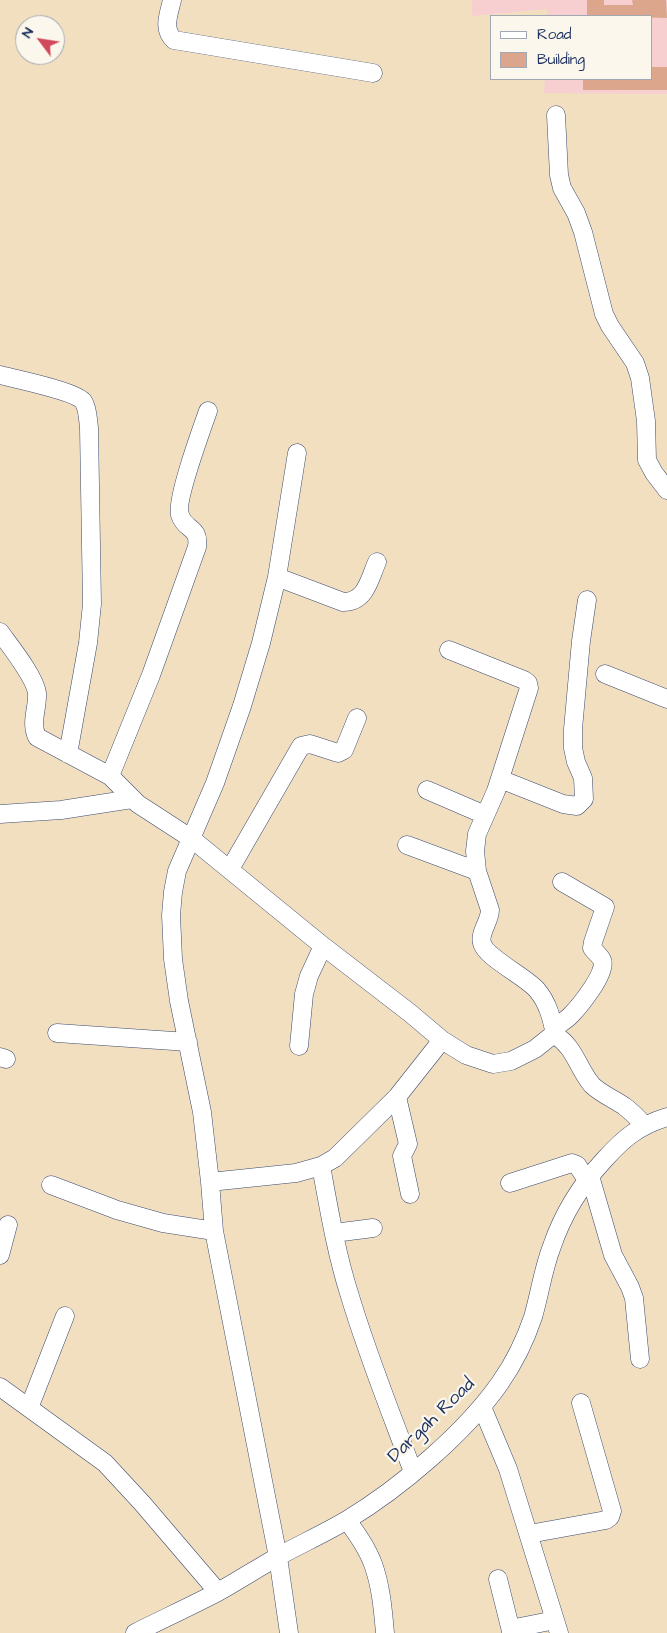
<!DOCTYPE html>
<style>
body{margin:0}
#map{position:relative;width:667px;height:1633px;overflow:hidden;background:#f1dfc0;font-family:"Architects Daughter",sans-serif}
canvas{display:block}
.legend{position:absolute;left:490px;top:15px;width:162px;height:65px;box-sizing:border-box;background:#fbf7ec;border:1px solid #a1a7b3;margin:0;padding:6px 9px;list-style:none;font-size:15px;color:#1b2f5e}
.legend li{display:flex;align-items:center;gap:10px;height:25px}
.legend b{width:25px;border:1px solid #a1a7b3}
.north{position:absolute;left:15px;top:15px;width:50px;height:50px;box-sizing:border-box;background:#fbf7ec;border:1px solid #a1a7b3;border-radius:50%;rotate:301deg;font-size:14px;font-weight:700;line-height:20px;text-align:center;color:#1b2f5e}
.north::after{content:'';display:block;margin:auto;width:18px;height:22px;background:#d1495b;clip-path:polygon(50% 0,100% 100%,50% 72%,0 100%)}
</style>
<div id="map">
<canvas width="667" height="1633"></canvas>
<ul class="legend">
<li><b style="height:6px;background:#fff"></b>Road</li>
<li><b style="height:14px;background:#dca68c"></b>Building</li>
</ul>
<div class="north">N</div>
</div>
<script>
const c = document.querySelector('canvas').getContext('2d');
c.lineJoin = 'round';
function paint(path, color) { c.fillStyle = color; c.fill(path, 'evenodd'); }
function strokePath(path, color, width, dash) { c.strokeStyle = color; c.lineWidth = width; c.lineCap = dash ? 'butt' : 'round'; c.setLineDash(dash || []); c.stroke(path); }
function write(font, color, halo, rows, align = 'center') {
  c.font = font + ' "Architects Daughter",sans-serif'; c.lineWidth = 4.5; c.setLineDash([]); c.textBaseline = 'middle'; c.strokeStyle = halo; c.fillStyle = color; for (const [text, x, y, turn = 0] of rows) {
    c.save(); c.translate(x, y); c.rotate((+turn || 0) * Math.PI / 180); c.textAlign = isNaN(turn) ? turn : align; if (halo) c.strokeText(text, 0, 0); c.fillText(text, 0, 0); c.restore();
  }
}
paint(new Path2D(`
 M472,0h195v94l-123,-1 1,-14h106v-63h-104v-7l-75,7z`), '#f7cfd1');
paint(new Path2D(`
 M587,0h17v5h29l-1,-5h34l1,18 -80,-2z
 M651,67h16v23h-84v-11h68z`), '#dca68c');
const minor = new Path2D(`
 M172,0c-3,14 -10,29 2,40l199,33
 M556,115l3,60 3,13 14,25 7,19 21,82 6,12 25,37 5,15 6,43 1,39 7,13 13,17
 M0,375c16,4 74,16 83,26 5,7 5,19 6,27l3,176 -4,39 -20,111
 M277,577l66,25c23,0 26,-22 34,-40
 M0,632c10,14 35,45 37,61 1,15 -7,29 0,44l73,39 28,28 54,35 131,107 87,67 32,27 24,15 27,9 18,-3 24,-12 15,-12 5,-2c20,12 23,34 37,50 9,9 22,14 32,21 8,6 14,12 20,19
 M449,650l75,30 4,3 1,5 -33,103 -19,43 -2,17 2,20 13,39c0,11 -11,23 -8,33 3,14 44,34 55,47 11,13 15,29 18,45
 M605,674l62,25
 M110,776l41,-101 46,-128c3,-21 -12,-16 -17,-32 -5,-13 22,-87 28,-104
 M500,779l63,25 14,2 7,-7 -1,-21 -7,-16 -3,-14v-19l8,-88 6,-41
 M427,790l58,25
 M0,814l61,-4 71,-11
 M407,845l70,26
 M230,869l71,-123 9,-2 28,9 6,-3 13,-32
 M554,1028c5,-4 11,-7 16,-12 8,-8 38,-44 32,-56 -2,-4 -7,-8 -10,-12l1,-6 12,-35 -43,-25
 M57,1033l131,9
 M299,1046l5,-52 5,-18 14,-30
 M0,1057l6,2
 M397,1097l11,47 -6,12 8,38
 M321,1166c8,43 15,86 28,127 18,61 42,120 64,179
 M590,1176l23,79 17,32 4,11 6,61
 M210,1182l86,-9 25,-7 14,-8 62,-61 45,-57
 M510,1183l62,-20 5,2 10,15
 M51,1185l66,25 46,13 51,8
 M334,1233l39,-5
 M0,1255l8,-30
 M0,1387l105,76 37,40 76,89
 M482,1407l26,62 51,164
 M29,1408l36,-92
 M347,1520c10,14 20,28 26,44 8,22 10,46 12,69
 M529,1534l77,-14 4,-3 2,-6 -31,-108
 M498,1579l13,52v2
 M511,1631l4,-3 40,-8
 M135,1633c28,-14 56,-27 83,-41 21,-12 40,-24 61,-36 22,-12 46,-23 68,-36 53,-32 118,-87 153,-137 14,-20 25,-42 33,-66 7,-24 10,-48 19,-71 11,-32 29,-61 52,-86 20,-22 34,-34 63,-43
 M289,1633l-11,-76 -64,-326 -4,-49 -8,-70 -23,-111 -6,-42 -2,-44 2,-23 4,-21 38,-88 27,-77 19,-63 16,-66 20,-124`);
strokePath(minor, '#3b496d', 19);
strokePath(minor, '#fff', 18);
write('19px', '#1b2f5e', '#fbf7ec', [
 ["Dargah Road",432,1421,-44]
]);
</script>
